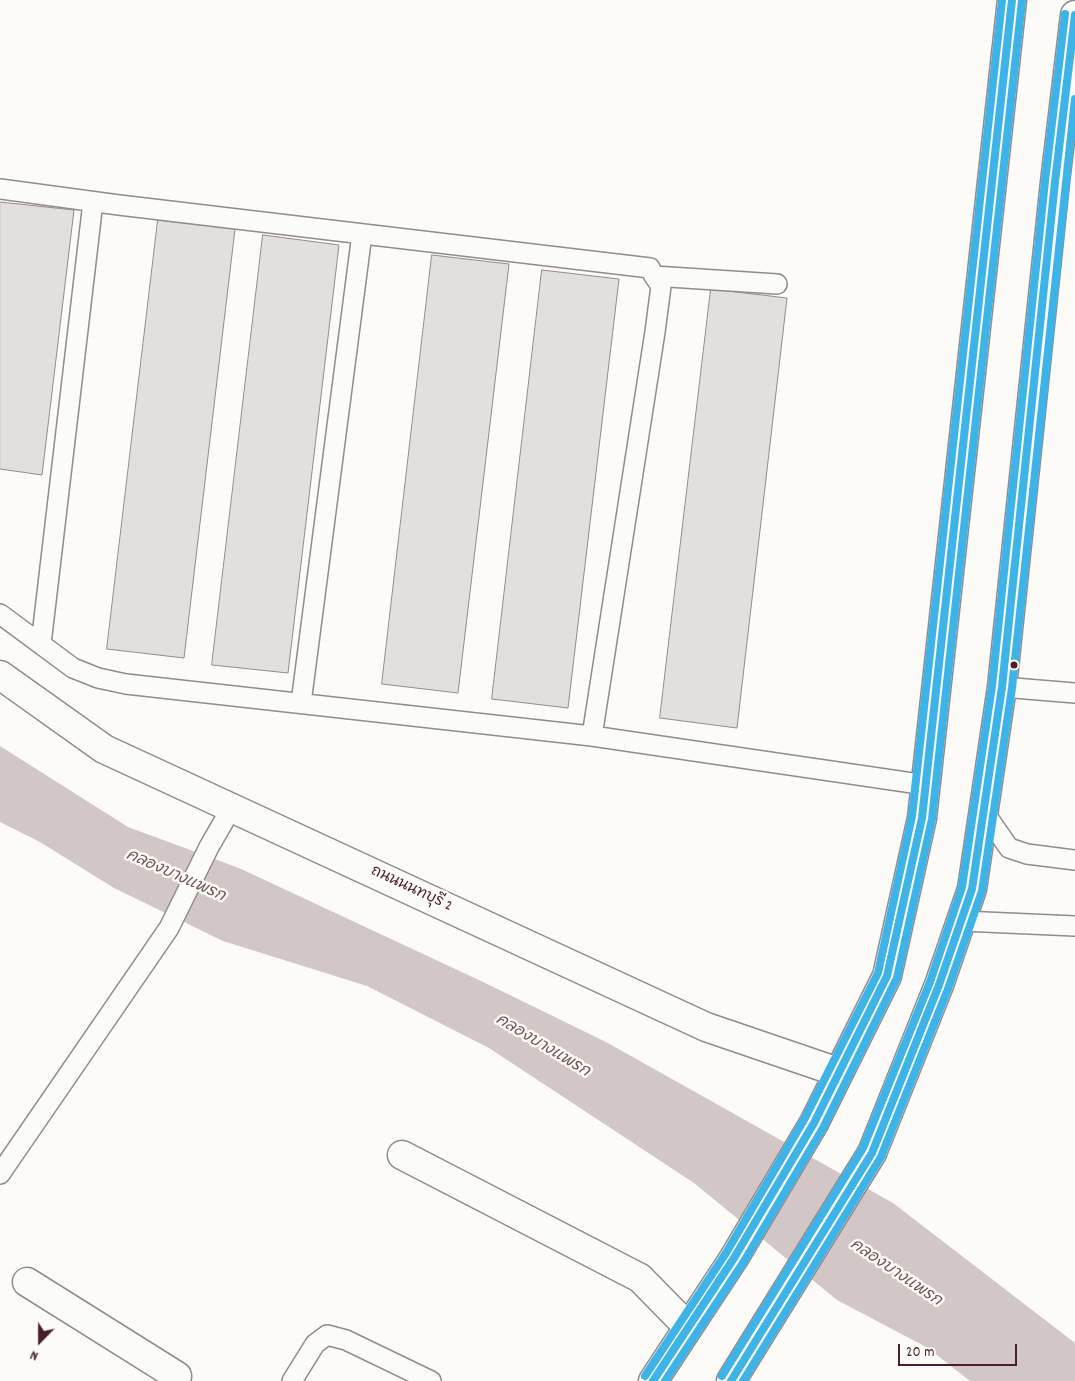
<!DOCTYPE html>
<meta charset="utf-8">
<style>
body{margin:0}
#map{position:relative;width:1075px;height:1381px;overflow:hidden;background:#fcfbf8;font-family:Dekko,sans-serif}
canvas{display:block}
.north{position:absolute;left:15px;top:1316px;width:50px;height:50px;-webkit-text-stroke:4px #fdfcf7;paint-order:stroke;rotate:202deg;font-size:14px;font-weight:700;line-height:20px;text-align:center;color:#4a1f2b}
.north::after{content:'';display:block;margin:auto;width:18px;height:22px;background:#4a1f2b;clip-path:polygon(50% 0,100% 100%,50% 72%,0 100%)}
.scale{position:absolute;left:898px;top:1344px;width:119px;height:22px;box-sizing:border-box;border:2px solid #4a1f2b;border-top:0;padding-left:6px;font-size:15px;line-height:18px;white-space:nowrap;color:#4a1f2b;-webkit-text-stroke:4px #fdfcf7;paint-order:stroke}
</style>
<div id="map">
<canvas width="1075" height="1381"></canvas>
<div class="north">N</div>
<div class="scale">20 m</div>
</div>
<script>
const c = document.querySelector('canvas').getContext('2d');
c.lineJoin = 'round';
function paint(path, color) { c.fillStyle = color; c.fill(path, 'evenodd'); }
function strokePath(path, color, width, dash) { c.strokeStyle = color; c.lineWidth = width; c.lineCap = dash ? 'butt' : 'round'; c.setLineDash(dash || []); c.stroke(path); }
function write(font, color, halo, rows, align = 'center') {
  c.font = font + ' Dekko,"Playpen Sans Thai",sans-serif'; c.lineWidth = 5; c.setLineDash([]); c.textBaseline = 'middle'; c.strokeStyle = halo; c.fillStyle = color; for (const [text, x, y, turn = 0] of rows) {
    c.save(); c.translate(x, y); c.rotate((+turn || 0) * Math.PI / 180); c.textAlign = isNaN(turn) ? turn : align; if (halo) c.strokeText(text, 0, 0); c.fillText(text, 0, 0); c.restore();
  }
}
paint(new Path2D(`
 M0,746l128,81 111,41 242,113 125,61 287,161 182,140v38h-105l-42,-33 -91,-48 -143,-117 -205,-135 -122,-62 -144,-45 -109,-53 -74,-46 -40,-20z`), '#d2c7c6');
const building = new Path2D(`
 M0,202l74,8 -32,265 -42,-6z
 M158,220l77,9 -51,429 -77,-9z
 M263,235l76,10 -51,428 -76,-8z
 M432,255l77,9 -51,429 -76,-9z
 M542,270l77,9 -51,429 -76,-9z
 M711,289l76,9 -50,430 -77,-10z`);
paint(building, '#e2dfde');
strokePath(building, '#928a8b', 1);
const lane = new Path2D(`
 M0,189l119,16 531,63 4,8 123,8
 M0,614l73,54 25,10 28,6 466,52 334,49
 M41,644l52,-442
 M1002,687l73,6
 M301,703l61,-469
 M592,736l63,-404 6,-46 -7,-10
 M984,812l25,36 18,6 48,6
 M962,921l113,5
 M0,1174l169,-246 40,-81 23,-40
 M292,1381l23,-37 12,-9 19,5 85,41`);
const street = new Path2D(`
 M0,675l104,74 602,278 132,45
 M402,1155l238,123 48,49
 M27,1282l150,94 -3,5`);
const secondary = new Path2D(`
 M653,1381l81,-123 80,-135 73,-147 35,-158 90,-818
 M731,1381l141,-228 67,-168 33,-96 30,-202 53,-505 20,-167`);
strokePath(lane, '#928a8b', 22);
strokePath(street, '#928a8b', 31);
strokePath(secondary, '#928a8b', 31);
strokePath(lane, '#fbfbf9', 19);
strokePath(street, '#fbfbf9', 28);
strokePath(secondary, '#fbfbf9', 28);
strokePath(new Path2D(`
 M653,1381l81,-123 80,-135 73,-147 35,-158 90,-818
 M731,1381l141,-228 67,-168 33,-96 30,-202 53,-505 20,-167`), '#3db3e8', 8);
strokePath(new Path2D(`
 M665,1381l78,-118 80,-135 74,-150 35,-159 90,-818
 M743,1381l138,-224 67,-168 34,-98 30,-203 63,-589`), '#3db3e8', 8);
strokePath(new Path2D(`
 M645,1376l81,-123 79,-135 73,-145 34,-157 90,-816
 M722,1376l141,-228 67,-166 32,-95 30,-201 53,-505 20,-167`), '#3db3e8', 8);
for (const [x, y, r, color] of [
 [1014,665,4.5,"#4a1f2b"]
]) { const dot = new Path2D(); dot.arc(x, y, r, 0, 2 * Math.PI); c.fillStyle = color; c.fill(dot); strokePath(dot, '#fdfcf7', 2); }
write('15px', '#4a1f2b', '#fdfcf7', [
 ["ถนนนนทบุรี 2",411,890,25]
]);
write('italic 16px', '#73525a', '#fdfcf7', [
 ["คลองบางแพรก",175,877,24],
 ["คลองบางแพรก",542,1047,31],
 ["คลองบางแพรก",895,1274,34]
]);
</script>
